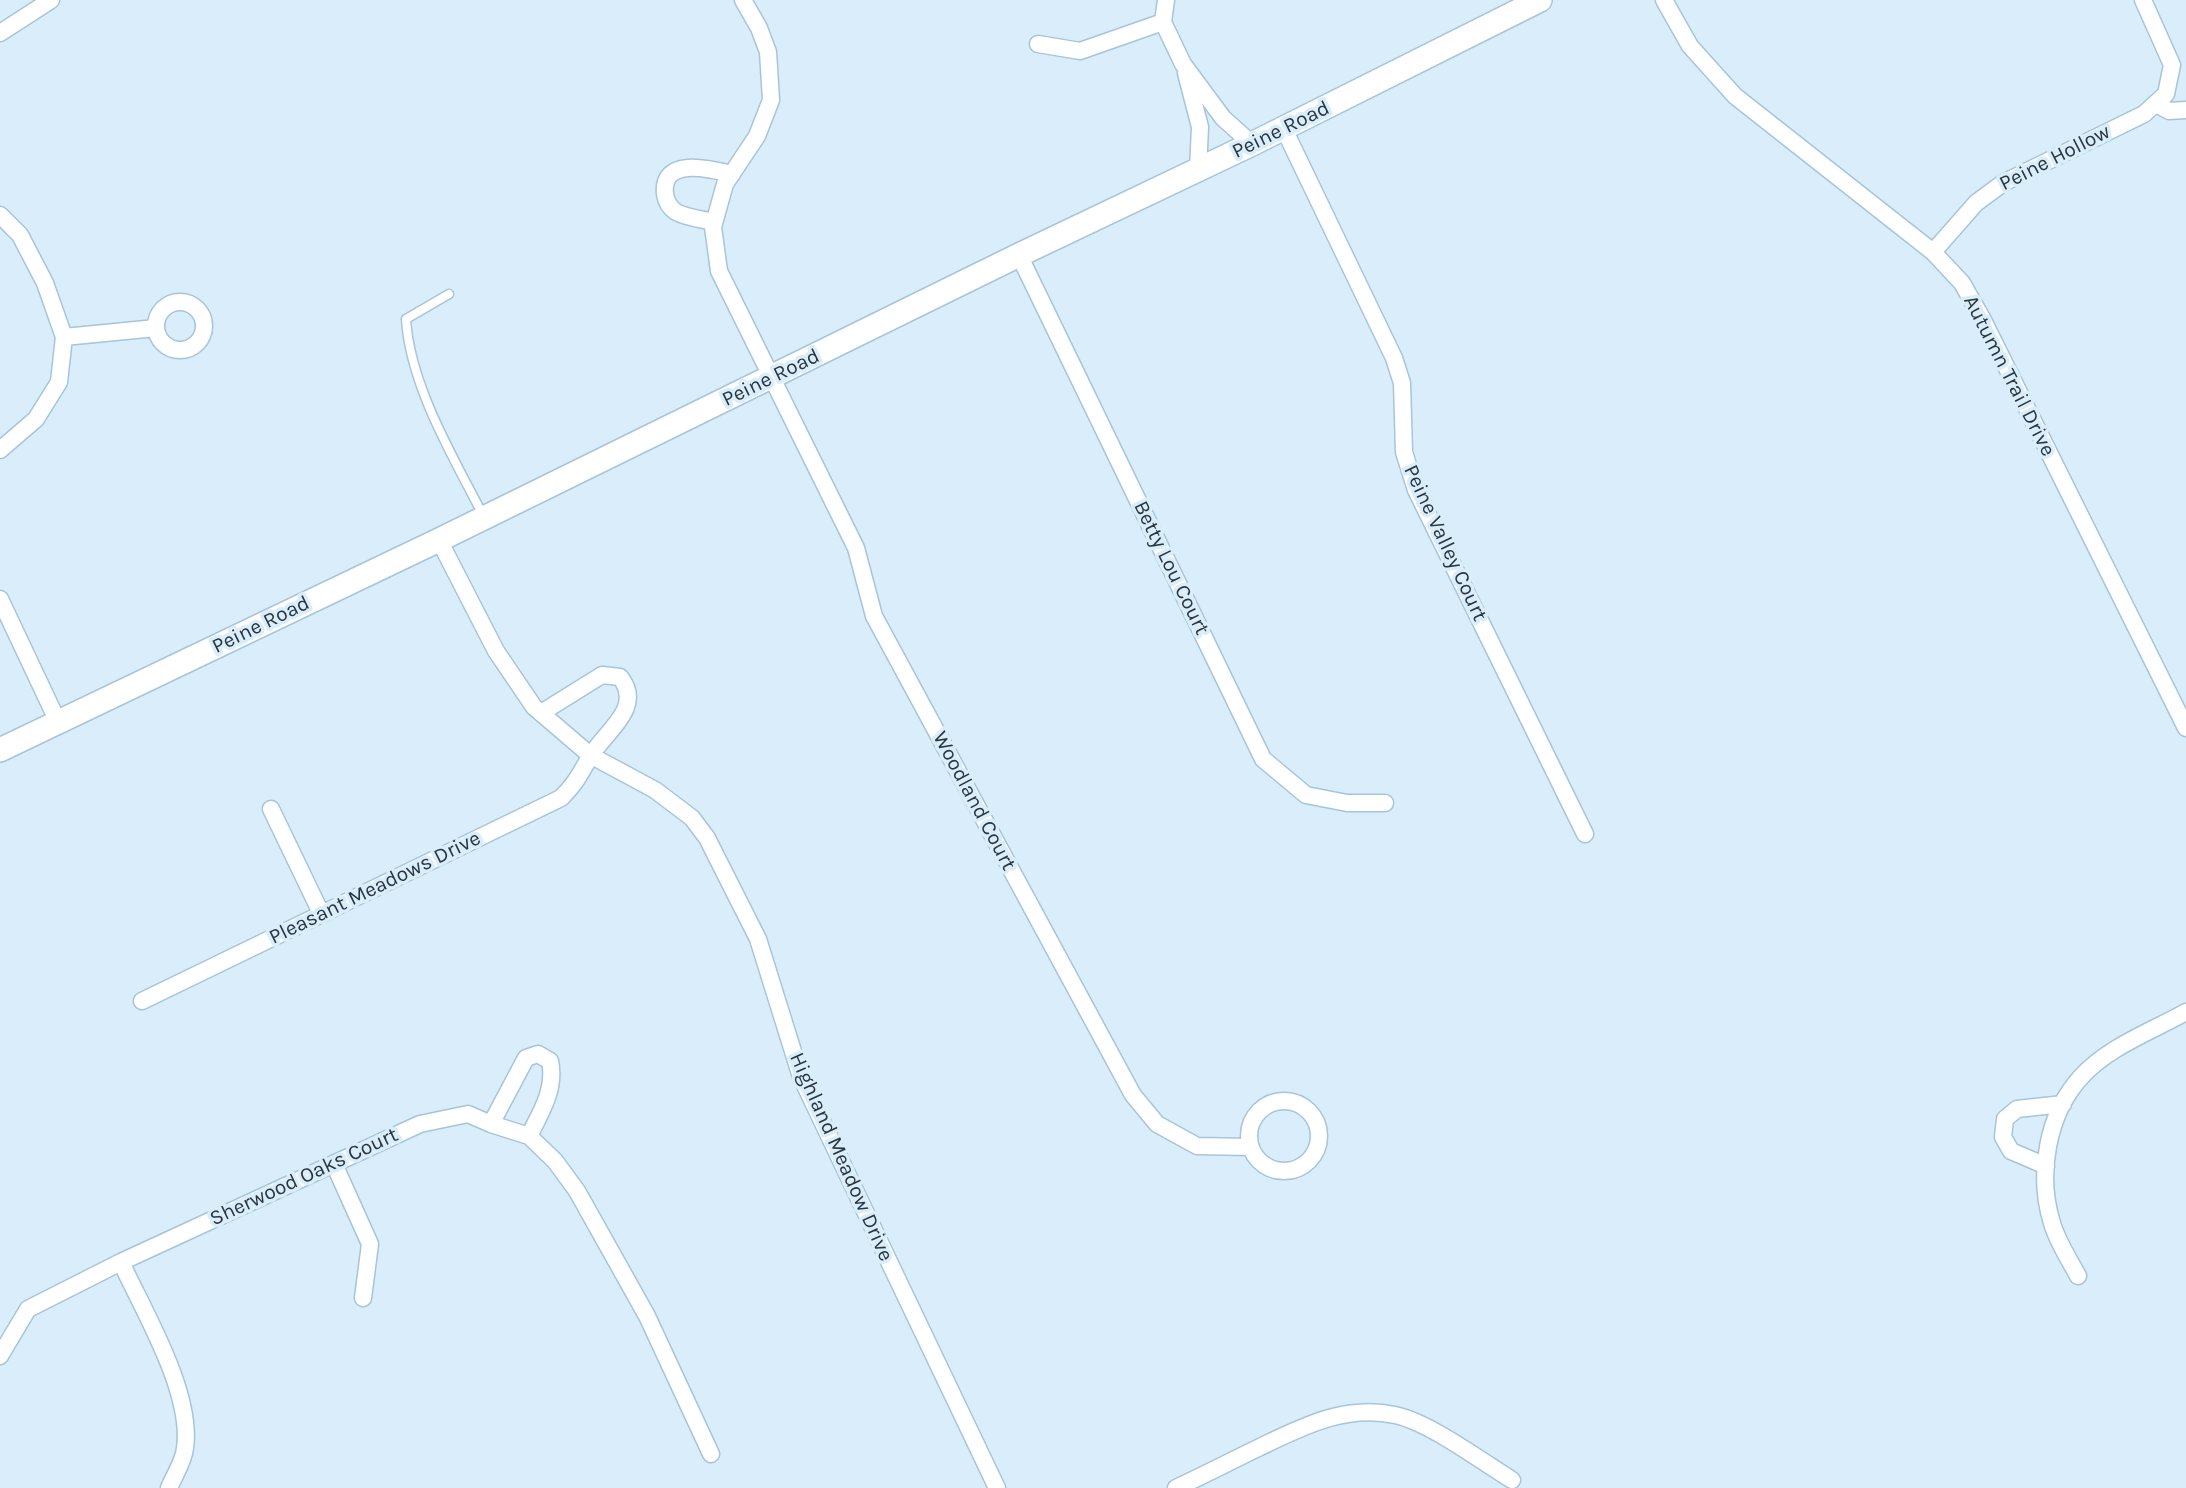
<!DOCTYPE html>
<style>
body{margin:0}
canvas{display:block;background:#daedfa}
</style>
<canvas width="2186" height="1488"></canvas>
<script>
const c = document.querySelector('canvas').getContext('2d');
c.lineJoin = 'round';
function strokePath(path, color, width, dash) { c.strokeStyle = color; c.lineWidth = width; c.lineCap = dash ? 'butt' : 'round'; c.setLineDash(dash || []); c.stroke(path); }
function write(font, color, halo, rows, align = 'center') {
  c.font = font + ' Karla,sans-serif'; c.lineWidth = 7; c.setLineDash([]); c.textBaseline = 'middle'; c.strokeStyle = halo; c.fillStyle = color; for (const [text, x, y, turn = 0] of rows) {
    c.save(); c.translate(x, y); c.rotate((+turn || 0) * Math.PI / 180); c.textAlign = isNaN(turn) ? turn : align; if (halo) c.strokeText(text, 0, 0); c.fillText(text, 0, 0); c.restore();
  }
}
const lane = new Path2D(`
 M449,294l-43,25c4,66 47,138 77,196`);
const street = new Path2D(`
 M743,0l16,28 9,24 3,48 -14,36 -32,48 -12,43 6,44 137,277 18,68 259,479 24,29 40,22 54,1
 M1166,0l-3,22 20,42 40,54 29,26
 M1664,0l26,46 45,50 198,156 29,31 21,37 203,408
 M0,33l51,-33
 M1038,44l42,7 83,-29
 M1186,73l14,54 -2,43
 M2156,104l13,7 17,-1
 M1284,129l110,229 8,25 2,69 12,38 169,344
 M0,215l20,20 25,48 19,54 -5,45 -23,37 -36,31
 M714,222c-12,-3 -27,-4 -38,-10 -6,-4 -10,-11 -11,-18 -4,-38 46,-25 67,-20
 M1933,252l43,-49 27,-20 141,-69 22,-20 6,-29 -29,-65
 M1019,255l244,504 43,36 41,8h38
 M156 326a24 24 0 1 1 48 0a24 24 0 1 1-48 0Z
 M64,337l92,-9
 M439,540l57,111 38,56 56,48 65,35 37,28 15,20 51,101 43,138 196,411
 M0,599l58,123
 M271,809l50,104
 M142,1001l419,-203c16,-16 18,-23 29,-41 14,-25 55,-49 30,-80l-18,-2 -61,38
 M1249 1136a35 35 0 1 1 70 0a35 35 0 1 1-70 0Z
 M491,1124l35,-66 12,-4 12,7c6,28 -9,51 -21,75
 M334,1164l36,80 -7,54
 M2046,1166l-35,-15 -8,-14 2,-18 12,-10 46,-5
 M121,1262c23,50 72,131 64,186 -1,13 -11,28 -16,40
 M2078,1276c-9,-17 -21,-35 -26,-53 -15,-48 -5,-109 29,-146 27,-30 71,-46 105,-65
 M0,1356l28,-47 93,-47 299,-138 48,-10 23,10 38,12 26,25 22,30 70,125 64,138
 M1176,1488c28,-13 55,-27 82,-40 44,-21 87,-44 137,-33 34,7 86,46 117,65`);
const secondary = new Path2D(`
 M0,750l439,-210 580,-285 233,-111 288,-144`);
strokePath(lane, '#a6c5da', 11);
strokePath(street, '#a6c5da', 19);
strokePath(secondary, '#a6c5da', 26);
strokePath(lane, '#fff', 8);
strokePath(street, '#fff', 16);
strokePath(secondary, '#fff', 23);
write('21px', '#2a363f', '#daedfa', [
 ["Peine Road",1281,130,-26],
 ["Peine Hollow",2055,158,-27],
 ["Autumn Trail Drive",2009,376,63],
 ["Peine Road",771,378,-26],
 ["Peine Valley Court",1445,543,65],
 ["Betty Lou Court",1171,568,64],
 ["Peine Road",261,625,-26],
 ["Woodland Court",974,801,62],
 ["Pleasant Meadows Drive",375,888,-26],
 ["Highland Meadow Drive",841,1157,66],
 ["Sherwood Oaks Court",304,1177,-25]
]);
</script>
